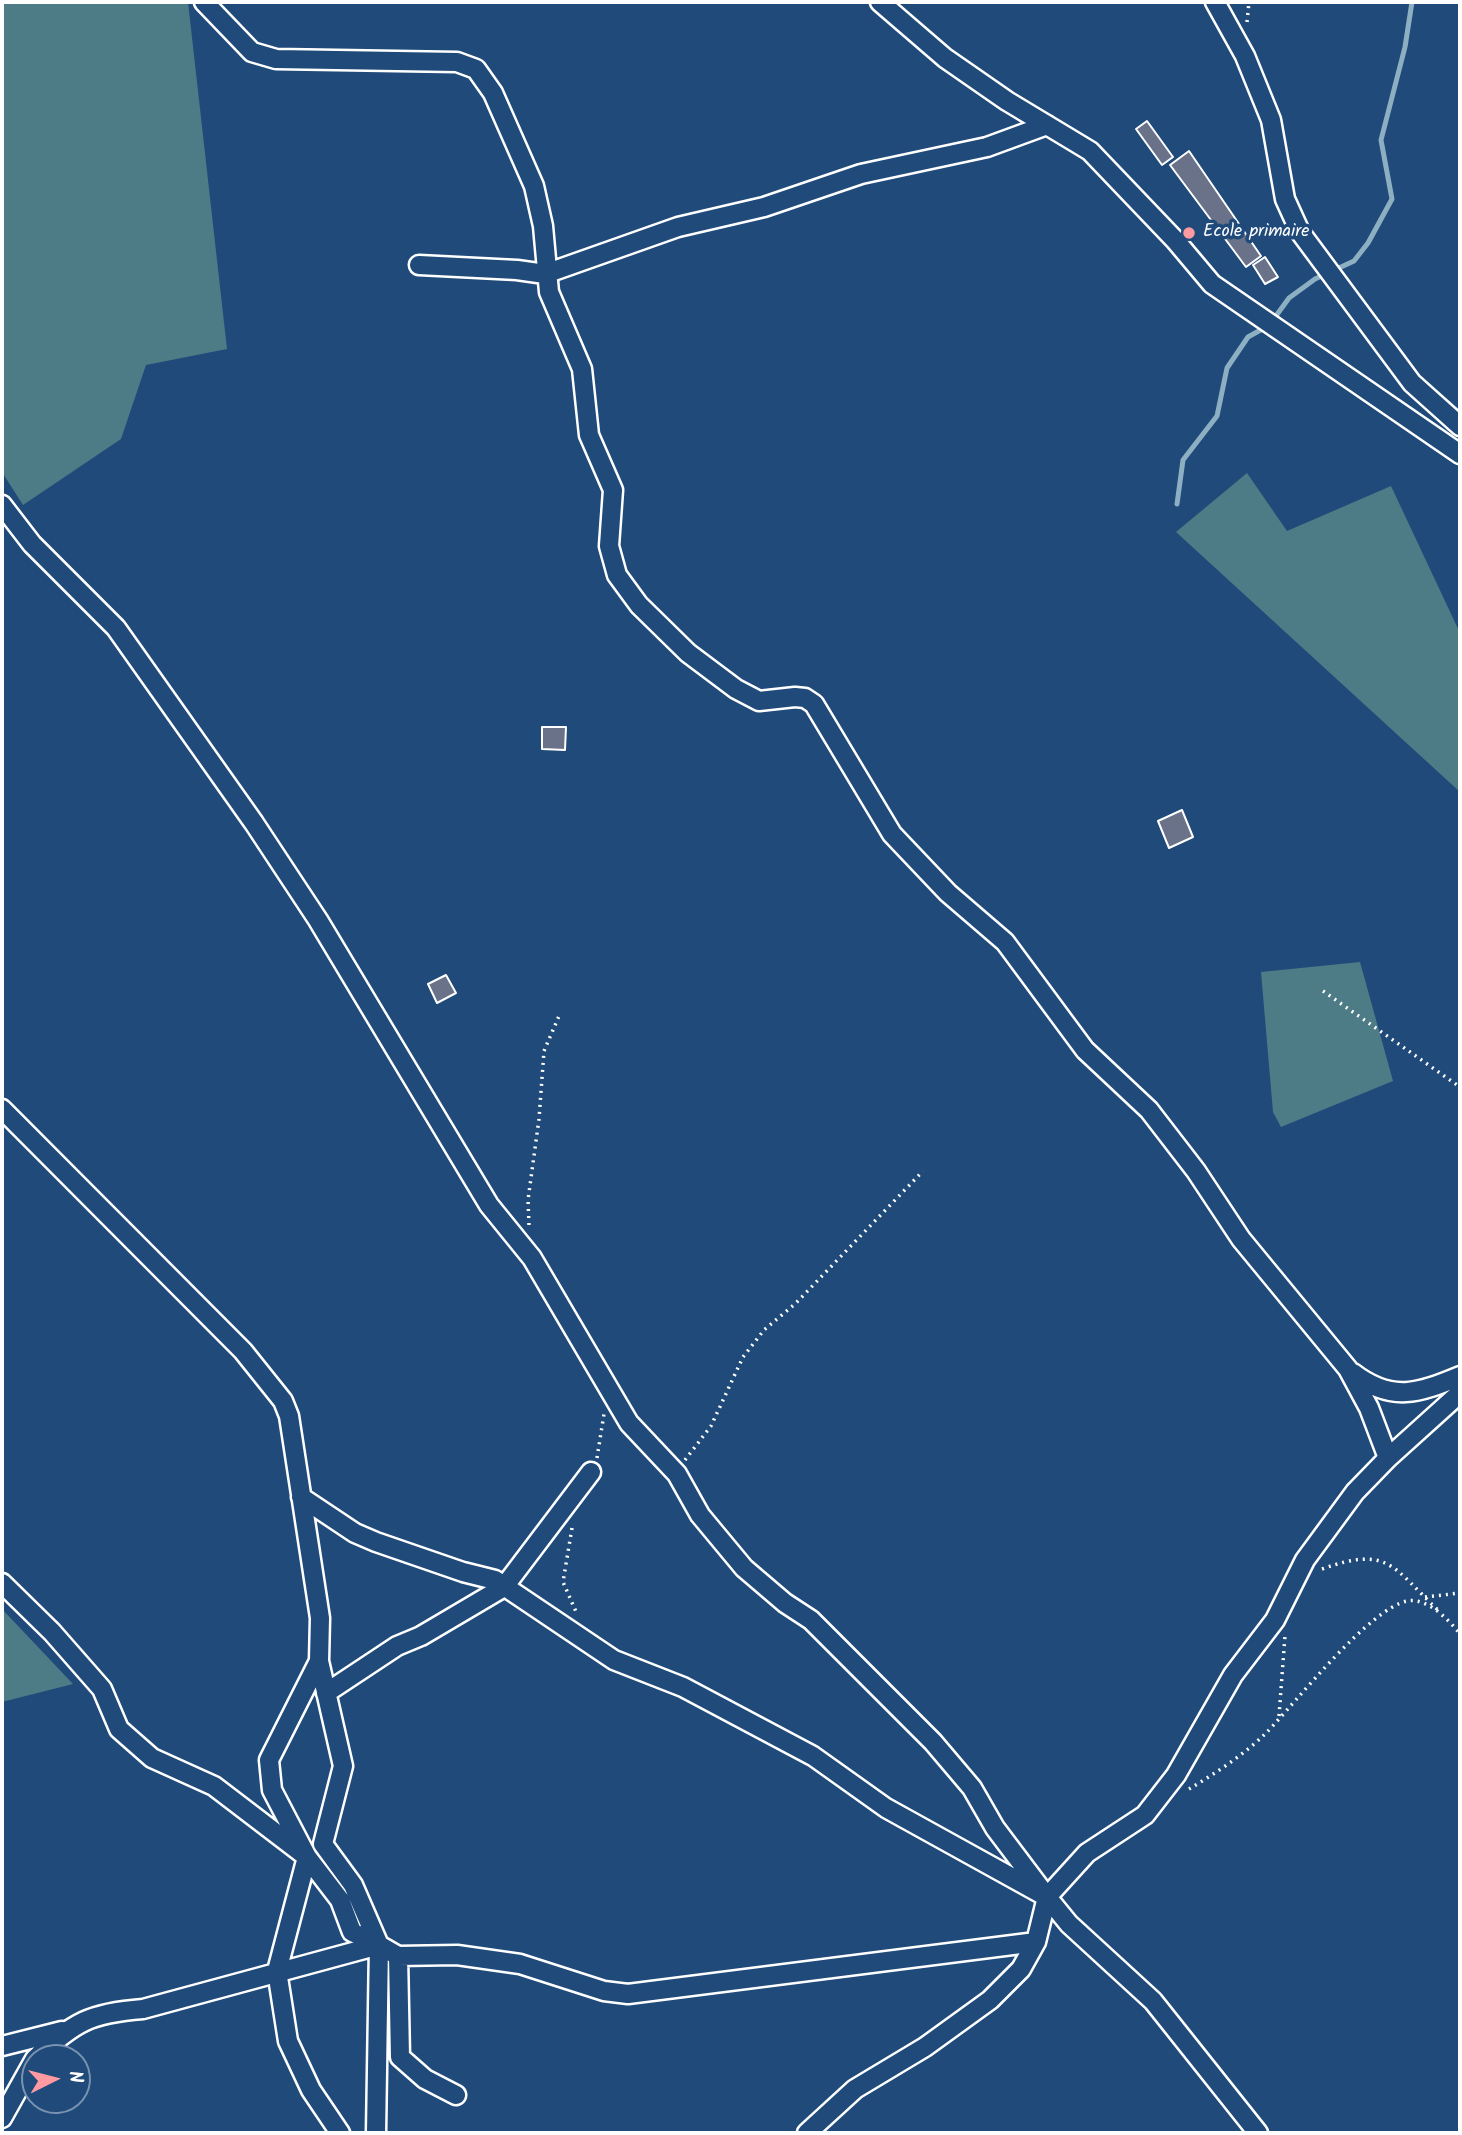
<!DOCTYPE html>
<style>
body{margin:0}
#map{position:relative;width:1462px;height:2135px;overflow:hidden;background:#1f4a7a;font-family:Kalam,sans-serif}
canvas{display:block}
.frame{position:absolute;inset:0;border:4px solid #fff;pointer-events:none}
.north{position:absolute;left:21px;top:2044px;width:70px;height:70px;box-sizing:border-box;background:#1f4a7a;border:2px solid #7992af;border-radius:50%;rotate:84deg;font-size:19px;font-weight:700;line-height:28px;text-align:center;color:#fff}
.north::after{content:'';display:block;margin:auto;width:24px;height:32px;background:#ff9aa2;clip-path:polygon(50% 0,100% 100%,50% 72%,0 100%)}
</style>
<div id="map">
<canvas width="1462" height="2135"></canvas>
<div class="frame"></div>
<div class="north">N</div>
</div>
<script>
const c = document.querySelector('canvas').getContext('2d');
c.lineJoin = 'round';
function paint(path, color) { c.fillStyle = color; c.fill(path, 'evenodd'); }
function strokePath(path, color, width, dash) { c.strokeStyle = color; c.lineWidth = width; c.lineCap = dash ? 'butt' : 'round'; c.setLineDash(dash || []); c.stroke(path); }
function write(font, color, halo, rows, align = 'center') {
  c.font = font + ' Kalam,sans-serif'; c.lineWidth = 7; c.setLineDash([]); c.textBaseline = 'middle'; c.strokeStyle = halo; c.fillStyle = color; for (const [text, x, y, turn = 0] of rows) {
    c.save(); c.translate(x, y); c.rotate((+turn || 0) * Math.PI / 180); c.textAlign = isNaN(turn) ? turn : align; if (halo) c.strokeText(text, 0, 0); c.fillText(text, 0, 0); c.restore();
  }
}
paint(new Path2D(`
 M2,2h186l39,347 -81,16 -25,74 -98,66 -21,-33z
 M1247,473l40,58 104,-45 69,147v159l-284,-260z
 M1360,962l33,119 -112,46 -8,-15 -12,-140z
 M2,1609l71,75 -71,18z`), '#4d7c86');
strokePath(new Path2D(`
 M1273,320l16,-22 26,-19 39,-18 14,-18 24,-44 -11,-59 24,-93 7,-45
 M1177,504l6,-44 34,-44 10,-48 21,-31 18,-10`), '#8cafc2', 5);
const building = new Path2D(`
 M1147,121l26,36 -11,8 -26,-36z
 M1189,151l72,105 -15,11 -76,-102z
 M1265,257l13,20 -13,7 -12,-19z
 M542,727h24l-1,23 -23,-1z
 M1182,810l11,27 -24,11 -11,-27z
 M446,975l10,18 -19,10 -9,-19z`);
paint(building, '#697289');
strokePath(building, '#fff', 2);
const minor = new Path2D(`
 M204,2l48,50 24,7 181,3 19,7 17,24 41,93 9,40 6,66 33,77 7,66 24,55 -4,56 8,29 22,30 49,48 48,36 23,12 36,-4 10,1 9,6 78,130 56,59 57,49 80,108 64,60 47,61 45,68 107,130 21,39 19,50
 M880,2l65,56 62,43 83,50 85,89 37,44 248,170
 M1215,2l30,54 26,64 14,79 15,33 112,151 48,43
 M419,265l98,5 28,4 133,-47 86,-20 97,-33 126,-27 60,-22
 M2,505l30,39 84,84 138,195 64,97 171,285 43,53 97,165 48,51 23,41 44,53 41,35 26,17 122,122 39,46 23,40 52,69
 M2,1109l241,242 40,50 6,15 31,202 -1,43 -50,99 3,30 35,67 -30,114 11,70 23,49 29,43
 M1353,1373c39,30 66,20 107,3
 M301,1497l54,36 21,9 87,30 32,8 119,80 69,27 130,69 73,52 161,89 22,27 84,77 105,132
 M2,1583l50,49 50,57 17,40 33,29 62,28 93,71 33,43 12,32 27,13
 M319,1661l24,105 -20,78 30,41 26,60 -3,188
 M326,1693l71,-47 24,-10 83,-49 87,-115
 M398,1956l2,101 25,22 31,16
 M2,2046l60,-15
 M36,2058c38,-36 54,-45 107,-49l236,-64 19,11 59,-1 63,9 84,27 24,3 408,-52
 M2,2118l33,-59
 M807,2133l48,-44 70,-42 65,-47 31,-31 15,-27 11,-45 40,-44 58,-38 31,-40 57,-100 42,-55 30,-60 50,-68 33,-34 72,-65`);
strokePath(minor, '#fff', 23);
strokePath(new Path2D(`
 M1247,22l2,-20
 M1323,991l137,96
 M529,1225l-1,-25 11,-81 5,-68 15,-35
 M597,1458l7,-44
 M685,1460l26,-34 32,-69 21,-27 32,-27 127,-132
 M572,1528l-9,54 14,32
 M1322,1569c67,-24 70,-2 117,42
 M1425,1597l35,-4
 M1279,1716l6,-80
 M1189,1789c27,-16 56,-35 78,-57 29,-30 102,-123 140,-131 20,-4 42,19 53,33`), '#fff', 3.5, [2, 5]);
strokePath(minor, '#1f4a7a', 18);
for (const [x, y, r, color] of [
 [1189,233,7,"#ff9aa2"]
]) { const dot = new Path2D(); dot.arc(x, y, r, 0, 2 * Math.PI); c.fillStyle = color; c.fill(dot); strokePath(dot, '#1f4a7a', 2.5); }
write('18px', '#fff', '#1f4a7a', [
 ["Ecole primaire",1203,233]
], 'left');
</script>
